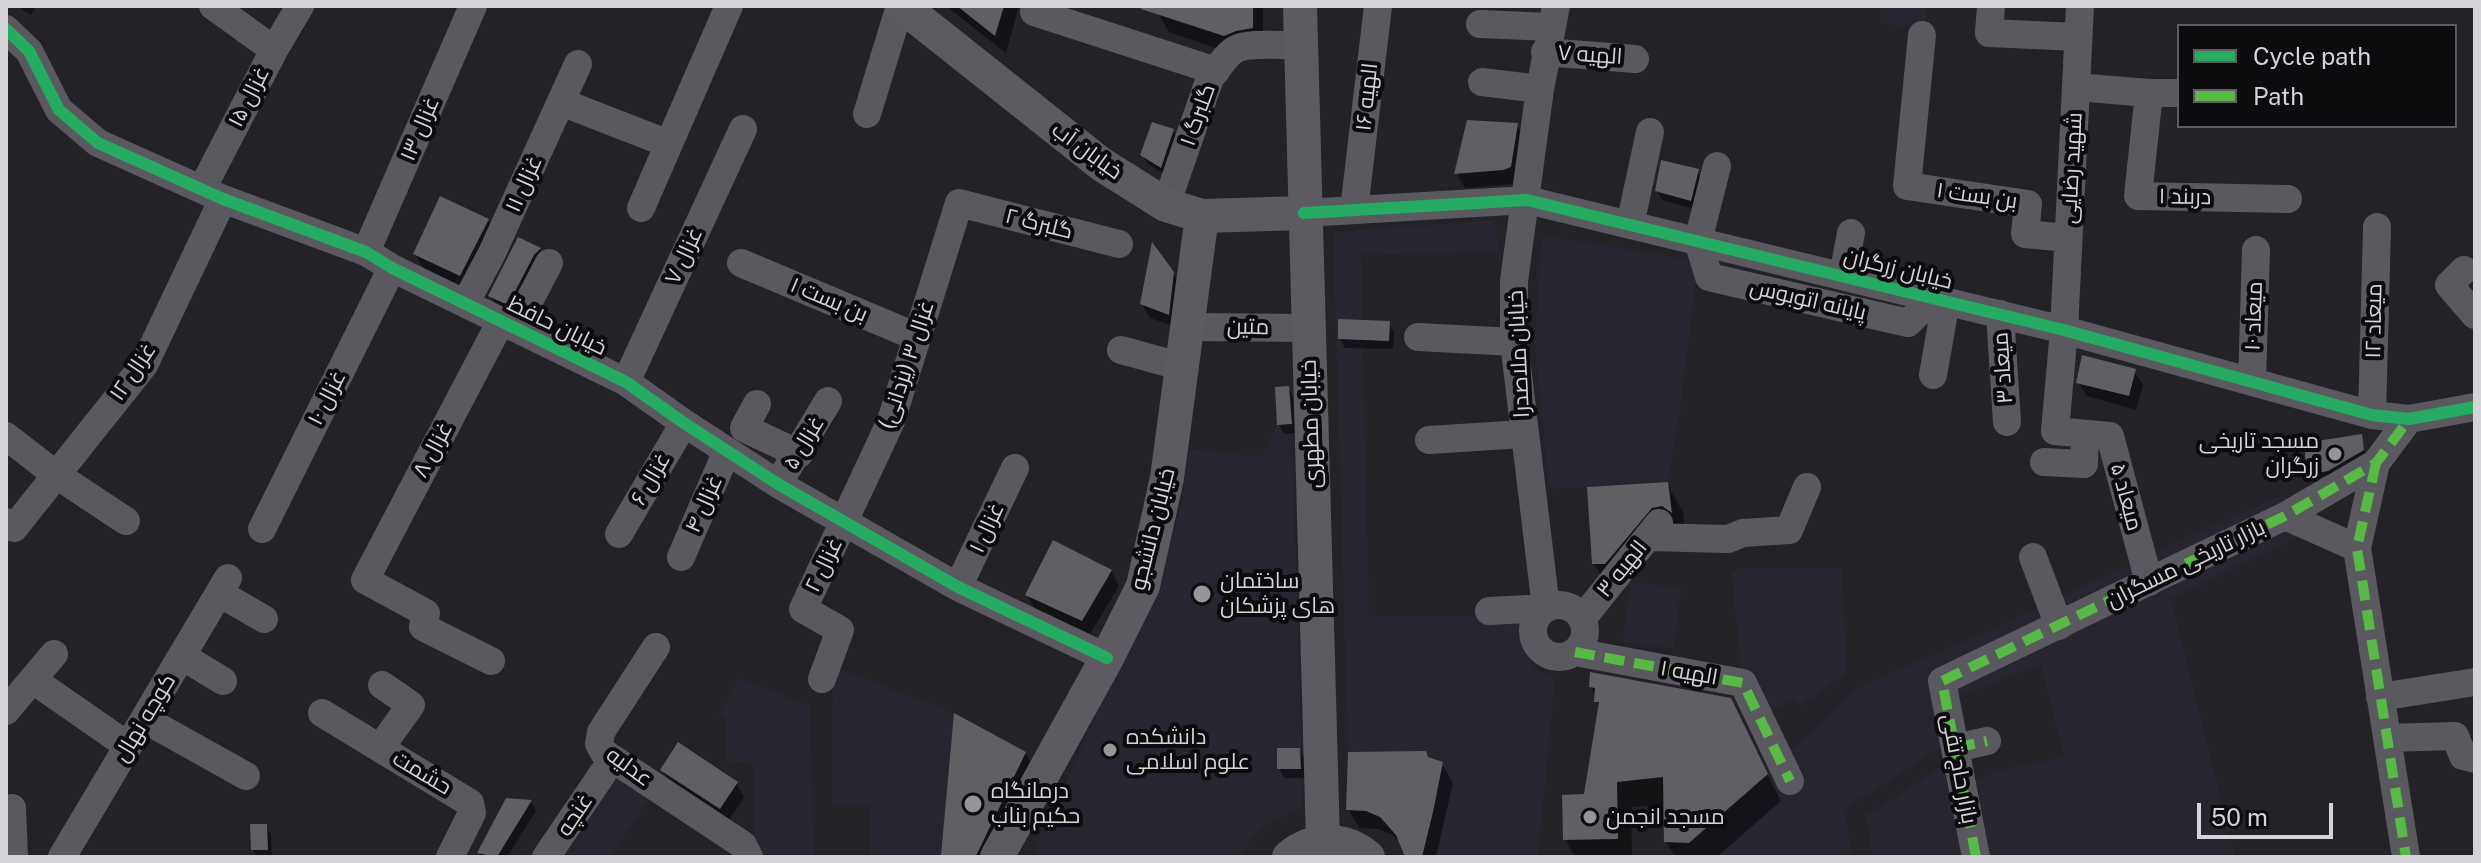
<!DOCTYPE html>
<meta charset="utf-8">
<style>
body{margin:0}
#map{position:relative;width:2481px;height:863px;overflow:hidden;background:#242227;font-family:"Public Sans",sans-serif}
canvas{display:block}
.frame{position:absolute;inset:0;border:8px solid #d5d3d8;pointer-events:none}
.legend{position:absolute;left:2177px;top:24px;width:280px;height:104px;box-sizing:border-box;background:#0c0b0e;border:2px solid #5c5b5f;margin:0;padding:10px 14px;list-style:none;font-size:24px;color:#d5d3d8}
.legend li{display:flex;align-items:center;gap:16px;height:40px}
.legend b{width:40px;border:2px solid #5c5b5f}
.scale{position:absolute;left:2197px;top:803px;width:136px;height:36px;box-sizing:border-box;border:4px solid #d5d3d8;border-top:0;padding-left:10px;font-size:24px;line-height:28px;white-space:nowrap;color:#d5d3d8;-webkit-text-stroke:6px #0c0b0e;paint-order:stroke}
</style>
<div id="map">
<canvas width="2481" height="863"></canvas>
<div class="frame"></div>
<ul class="legend">
<li><b style="height:10px;background:#26ab63"></b>Cycle path</li>
<li><b style="height:10px;background:#58b947"></b>Path</li>
</ul>
<div class="scale">50 m</div>
</div>
<script>
const c = document.querySelector('canvas').getContext('2d');
c.lineJoin = 'round';
function paint(path, color) { c.fillStyle = color; c.fill(path, 'evenodd'); }
function strokePath(path, color, width, dash) { c.strokeStyle = color; c.lineWidth = width; c.lineCap = dash ? 'butt' : 'round'; c.setLineDash(dash || []); c.stroke(path); }
function write(font, color, halo, rows, align = 'center') {
  c.font = font + ' "Public Sans",Cairo,sans-serif'; c.lineWidth = 8; c.setLineDash([]); c.textBaseline = 'middle'; c.strokeStyle = halo; c.fillStyle = color; for (const [text, x, y, turn = 0] of rows) {
    c.save(); c.translate(x, y); c.rotate((+turn || 0) * Math.PI / 180); c.textAlign = isNaN(turn) ? turn : align; if (halo) c.strokeText(text, 0, 0); c.fillText(text, 0, 0); c.restore();
  }
}
paint(new Path2D(`
 M1881,6h45l-1,23 -45,-6z
 M1495,220l4,31 -138,4 8,361 156,1 4,43 8,10 18,8 -17,179h-116l21,-94 -15,-6 -2,-6 -78,1 -15,-520z
 M1546,236l141,23 10,12 -17,141 -12,70 -119,7 -14,-143 6,-106z
 M1292,424l9,324h-24v21h24l1,39 -31,13 -13,11 -21,25h-200l-1,-11 5,-12 8,-12 50,-115 64,-128 19,-79 7,-51 73,8 15,-32z
 M2285,495l20,38 -134,66 64,258h-247l-13,-75 20,-11 70,-14 -25,-93 -101,40 9,39 -104,66 9,48h-163l-1,-14 91,-80 77,-75 148,-64 201,-96z
 M1740,568h102l5,105 -46,32 -7,-7 -31,17 -22,-42 -9,-100z
 M1630,582l51,6 -7,60 -51,-6z
 M833,667l121,46 -13,142 -71,1v-51h-38z
 M738,678l72,28 4,150 -60,-3 -1,-90 -28,-2 1,-42 -7,-2z
 M1951,760l19,97h-97l-7,-41z
 M615,769l38,25 -43,62 -50,-2z`), '#282531');
paint(new Path2D(`
 M17,6h19l-5,9z
 M946,6h73l-13,47z
 M1143,6h120v41l-27,8 -67,-23 -11,-19 -13,-3z
 M1469,122l48,3 8,14 -7,42 -6,3 -47,4 -8,-14z
 M1173,131l5,9 -12,35 -18,-11 -6,-10z
 M1697,171l6,9 -8,29 -33,-9 -5,-9z
 M488,220l8,14 -28,55 -45,-21 -8,-14z
 M519,239l21,11 16,27 -50,46 -15,-27z
 M1173,273l8,15 -5,39 -26,-9 -8,-14z
 M1388,323l6,9 -1,17 -48,-1 -5,-9z
 M2134,371l9,14 -7,25 -49,-14 -9,-14z
 M1288,388l5,9 3,36 -12,1 -5,-9z
 M2361,437l4,17 -34,21 -20,3 -2,-4z
 M1667,484l16,28 3,26 -18,-4 -58,57 -16,-27z
 M1111,571l8,15 -29,48 -55,-25 -8,-14z
 M1591,687l139,13 51,101 -64,56h-42l-9,-15v-38l-35,3 1,50h-57l-10,-18 21,-43 14,-88z
 M1299,750l6,9v19h-21l-5,-9z
 M1025,753l11,19 -41,85h-51l-1,-2z
 M1429,760l13,4 11,19 -17,74h-29l-6,-14 -8,-8 -15,-6 -19,-1 -11,-19z
 M662,770l74,13 8,14 -16,25 -57,-38z
 M507,800l24,2 5,9 -29,46h-26l-2,-4z
 M266,826l5,9 1,22h-15l-4,-7z`), '#0007');
paint(new Path2D(`
 M957,6h47l-9,30z
 M1142,6h111v22l-17,3 -12,5 -83,-27z
 M1467,120l51,3 -7,44 -8,3 -49,4z
 M1152,122l22,7 -13,39 -21,-13z
 M1661,160l38,9 -8,32 -36,-10z
 M440,196l49,23 -29,57 -47,-22z
 M518,237l23,11 -7,7 -26,50 -20,-9z
 M1152,242l22,30 -5,43 -29,-11z
 M1338,319l52,2 -1,20 -51,-2z
 M2082,355l54,14 -7,27 -53,-13z
 M1289,386l3,38 -15,1 -2,-38z
 M2362,434l2,16 -36,21 -21,4 -3,-32z
 M1668,482l4,31 -10,-7 -10,2 -47,56h-13l-5,-77z
 M1053,540l59,30 -30,51 -57,-26z
 M1590,672l141,26 37,76 -79,69 -25,-1 -1,-65 -46,5 1,57 -55,1 -1,-45 22,-1 15,-92h-5l1,-14 -6,-1z
 M954,713l72,39 -50,104 -35,-1z
 M678,742l60,40 -18,27 -60,-39z
 M1277,748h23l1,21h-24z
 M1426,751l2,6 15,5 -10,50 -11,45h-17l-9,-22 -16,-18 -14,-6 -20,-1 2,-58z
 M506,798l26,2 -35,57 -20,-4z
 M250,824h17l1,26h-17z`), '#605f63');
strokePath(new Path2D(`
 M213,6l61,44
 M1991,6l-2,27 89,4
 M2080,6l-16,324 -9,101 55,5 39,146
 M1034,12l182,59
 M1480,24l71,3
 M6,29l23,22 30,59 39,33 125,56 143,53 26,16 234,114 58,41 94,61 180,103 149,71
 M1922,35l-15,151 121,18 -3,30 43,4
 M1545,52l90,7
 M1482,82l58,7
 M2076,87l73,6h30
 M2149,93l-11,103 150,3
 M561,102l108,42
 M867,114l33,-108
 M1717,166l-19,75 11,36 199,46 26,-25
 M202,189l72,-139 26,-44
 M1166,205l44,-127c7,-8 16,-24 26,-29 13,-7 49,-3 65,-4
 M641,208l88,-202
 M1354,210l24,-204
 M1304,213l223,-13 537,130 308,85 37,4 66,-12
 M1630,225l20,-93
 M366,252l107,-246
 M741,263l176,74
 M2464,270l-15,15 26,30
 M1843,276l8,-43
 M466,302l26,-49 86,-189
 M2000,314l7,108
 M1189,327l119,1
 M515,328l34,-65
 M1418,337l96,5
 M1121,350l62,17
 M1933,375l13,-74
 M626,382l117,-253
 M2252,382l4,-132
 M757,404l-13,24 55,26
 M2372,415l5,-188
 M6,436l49,38 71,47
 M1429,440l94,-6
 M2044,462l40,2 1,-30
 M2376,463l-19,85 49,309
 M778,484l50,-83
 M2285,516l72,32
 M6,522l8,6 130,-163 79,-166
 M262,529l130,-261
 M619,534l65,-111
 M1648,537l80,2 15,-6 46,-3 18,-43
 M681,557l46,-106
 M2033,557l26,69
 M958,587l57,-119
 M219,593l45,26
 M1533 631a26 26 0 1 1 52 0a26 26 0 1 1-52 0Z
 M1546,608l-32,-266v-61l26,-192 16,-83
 M1489,611l57,-3
 M1582,619l77,-96
 M656,647l-55,85 -2,12 5,9 139,92 6,12
 M1575,652l168,31 47,98
 M182,656l41,25
 M491,661l-68,-34 3,-14 -61,-33 136,-259
 M822,679l18,-49 -37,-21 88,-188 68,-218 160,41
 M33,680l95,66
 M2380,697l95,-15
 M6,711l48,-57
 M322,713l148,90 2,10 -22,44
 M144,719l102,57
 M2387,738l68,-2 8,20 12,3
 M380,748l31,-43 -29,-20
 M1955,748l32,-7
 M12,808l2,49
 M62,857l166,-279
 M546,857l57,-84
 M1976,857l-34,-176 343,-165 91,-53 33,-44`), '#5b5960', 28);
strokePath(new Path2D(`
 M902,6l199,158 65,41 36,11 102,-3
 M1300,6l23,836
 M997,857l110,-199 36,-72 24,-108 35,-262
 M1289,857c24,-20 55,-20 79,0`), '#5d5a62', 34);
strokePath(new Path2D(`
 M2376,463l-19,85 49,309
 M1575,652l168,31 47,98
 M1955,748l32,-7
 M1976,857l-34,-176 343,-165 91,-53 33,-44`), '#58b947', 10, [20, 10]);
strokePath(new Path2D(`
 M6,29l23,22 30,59 39,33 125,56 143,53 26,16 234,114 58,41 94,61 180,103 149,71
 M1304,213l223,-13 537,130 308,85 37,4 66,-12`), '#26ab63', 12);
for (const [x, y, r, color] of [
 [2335,454,8,"#97959a"],
 [1202,594,10,"#97959a"],
 [1110,750,8,"#97959a"],
 [973,804,10,"#97959a"],
 [1590,817,8,"#97959a"]
]) { const dot = new Path2D(); dot.arc(x, y, r, 0, 2 * Math.PI); c.fillStyle = color; c.fill(dot); strokePath(dot, '#0c0b0e', 3); }
write('22px', '#d5d3d8', '#0c0b0e', [
 ["الهیه ۷",1590,55,4],
 ["غزال ۱۵",249,97,-63],
 ["الهیه ۱۶",1367,97,-84],
 ["گلبرگ ۱",1198,115,-70],
 ["غزال ۱۳",420,129,-67],
 ["خیابان آب",1087,151,36],
 ["شهید رضایی",2072,168,-87],
 ["غزال ۱۱",524,184,-66],
 ["بن بست ۱",1977,196,8],
 ["دربند ۱",2185,197,1],
 ["گلبرگ ۲",1039,224,14],
 ["غزال ۷",684,256,-65],
 ["خیابان زرگران",1898,269,14],
 ["بن بست ۱",829,300,23],
 ["پایانه اتوبوس",1808,300,13],
 ["میعاد ۱۰",2254,316,-88],
 ["میعاد ۱۲",2374,321,-89],
 ["خیابان حافظ",557,326,26],
 ["متین",1248,327,1],
 ["خیابان ملاصدرا",1519,354,-93],
 ["غزال ۳ (یزدانی)",907,365,-72],
 ["میعاد ۳",2003,368,-94],
 ["غزال ۱۲",133,372,-56],
 ["غزال ۱۰",327,398,-63],
 ["خیابان مطهری",1311,424,-92],
 ["غزال ۵",804,443,-59],
 ["غزال ۸",433,450,-62],
 ["غزال ۶",651,479,-60],
 ["میعاد ۵",2126,497,75],
 ["غزال ۴",704,504,-66],
 ["غزال ۱",987,528,-65],
 ["خیابان دانشجو",1153,529,-76],
 ["بازار تاریخی مسگران",2186,564,-26],
 ["غزال ۲",824,565,-64],
 ["الهیه ۳",1622,569,-51],
 ["الهیه ۱",1689,673,10],
 ["کوچه نهال",145,718,-59],
 ["عدلیه",629,767,36],
 ["بازار حاج تقی",1959,769,79],
 ["حشمت",422,773,31],
 ["غنچه",575,815,-56]
]);
write('22px', '#d5d3d8', '#0c0b0e', [
 ["مسجد تاریخی",2319,441,"right"],
 ["زرگران",2319,466,"right"],
 ["ساختمان",1220,581],
 ["های پزشکان",1220,606],
 ["دانشکده",1126,737],
 ["علوم اسلامی",1126,762],
 ["درمانگاه",991,791],
 ["حکیم بناب",991,816],
 ["مسجد انجمن",1606,817]
], 'left');
</script>
